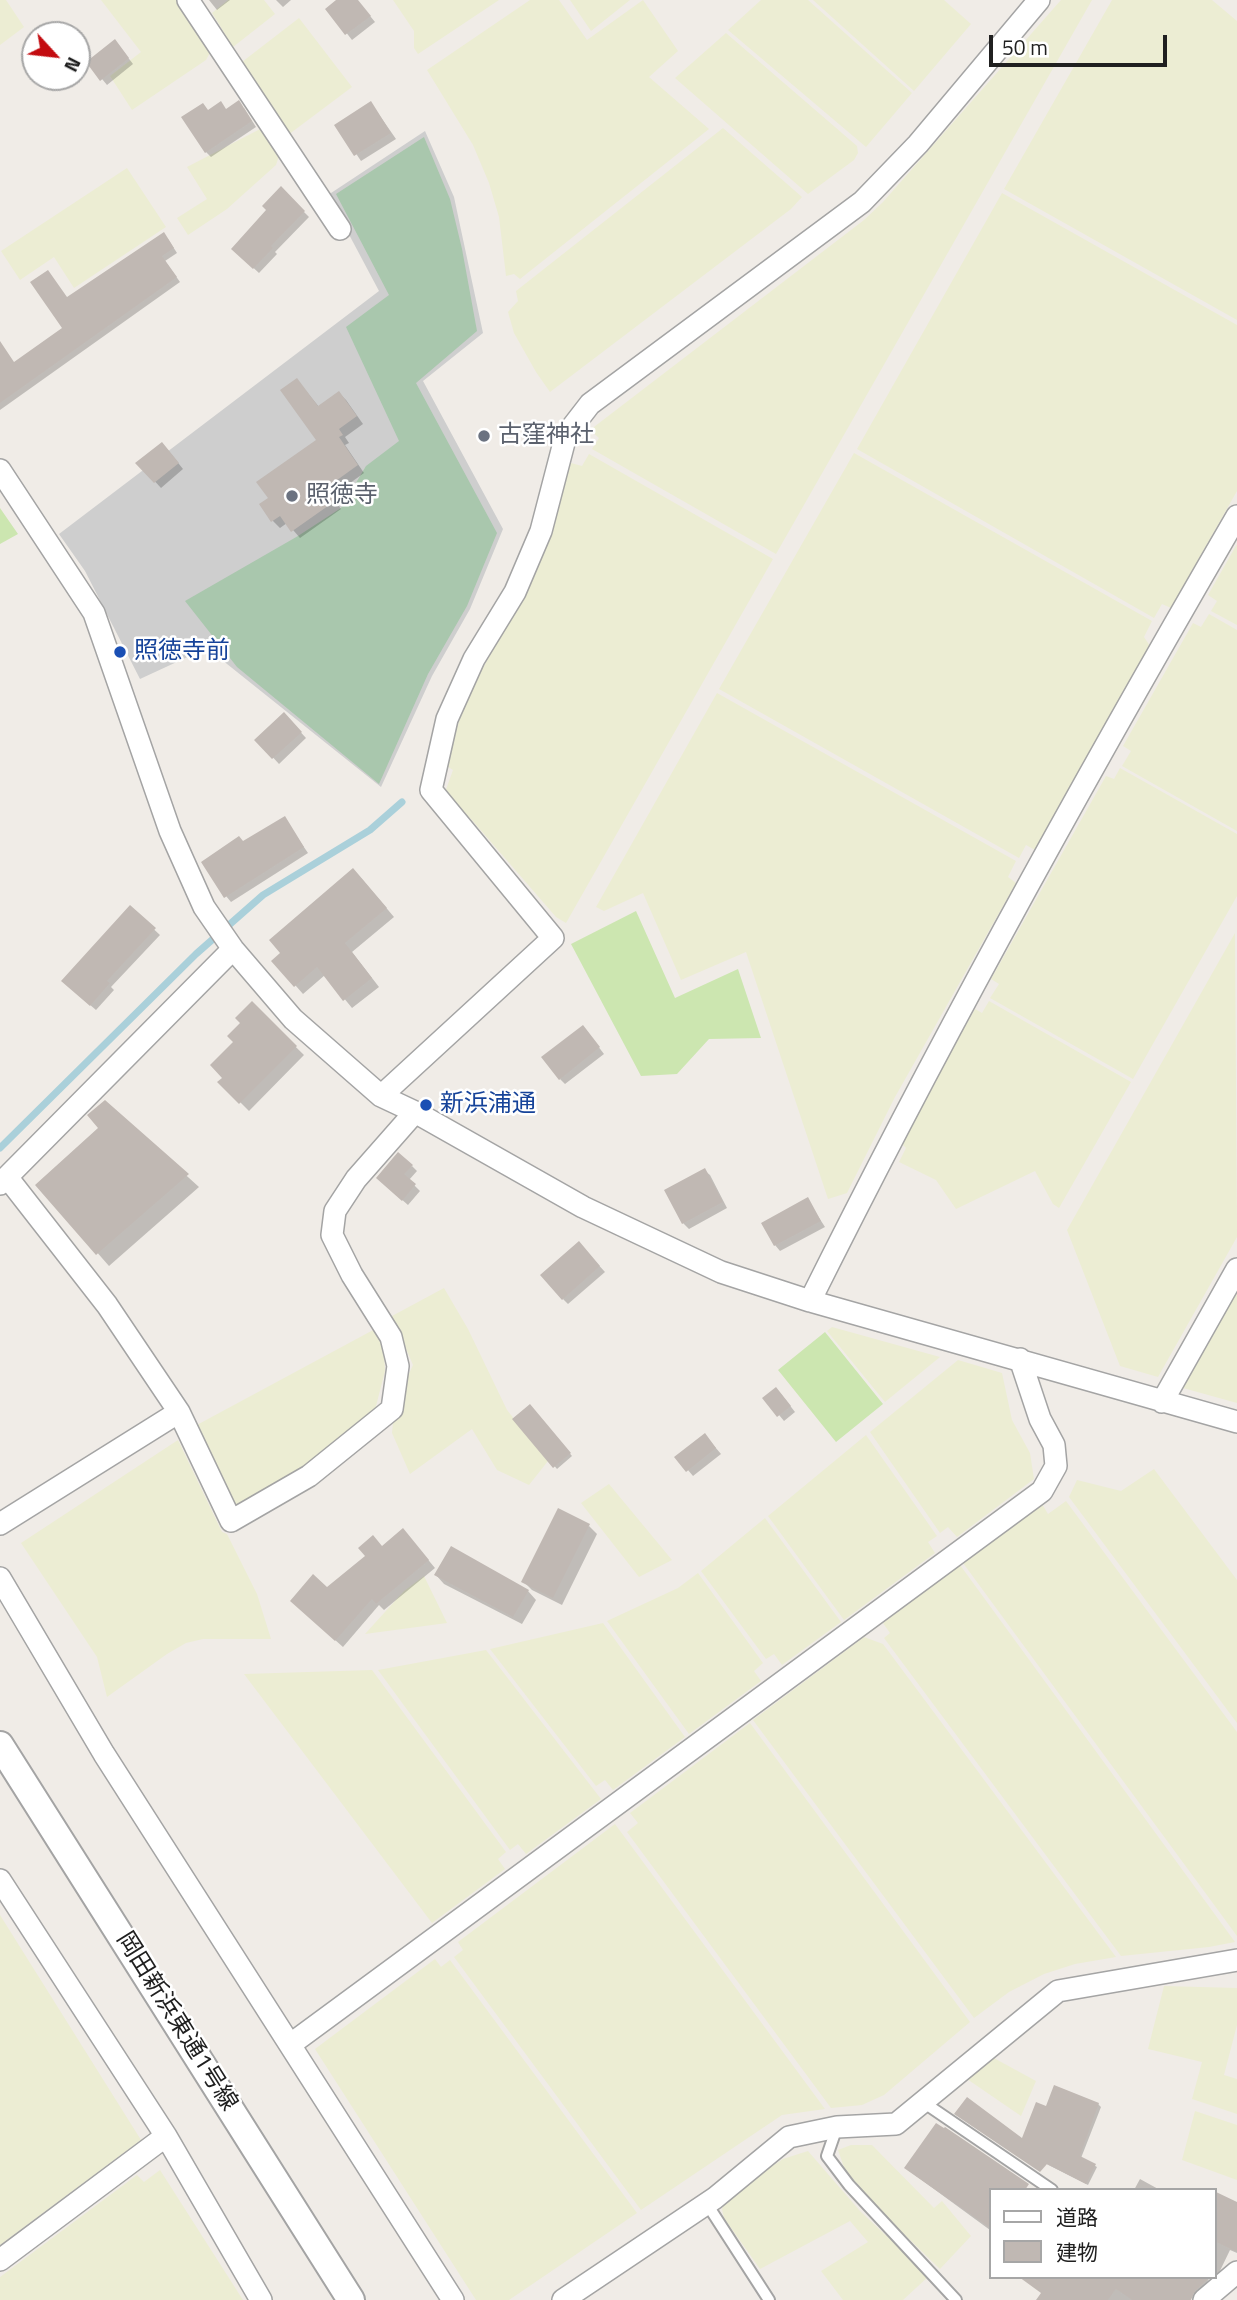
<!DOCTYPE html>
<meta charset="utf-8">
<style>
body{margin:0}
#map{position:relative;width:1237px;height:2300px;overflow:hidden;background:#f0ece7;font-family:"Titillium Web","Noto Sans JP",sans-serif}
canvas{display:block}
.legend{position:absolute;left:989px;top:2188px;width:228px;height:91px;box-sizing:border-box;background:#fff;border:2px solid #a6a6a6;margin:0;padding:9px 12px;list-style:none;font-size:21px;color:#202020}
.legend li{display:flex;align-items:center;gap:14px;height:35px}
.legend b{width:35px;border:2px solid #a6a6a6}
.north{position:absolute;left:21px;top:21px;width:70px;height:70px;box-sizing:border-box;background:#fff;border:2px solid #a6a6a6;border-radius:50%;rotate:117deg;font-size:19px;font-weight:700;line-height:28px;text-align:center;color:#202020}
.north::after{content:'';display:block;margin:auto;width:24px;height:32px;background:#c30c10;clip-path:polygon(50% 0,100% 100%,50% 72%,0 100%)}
.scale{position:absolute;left:989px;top:35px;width:178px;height:32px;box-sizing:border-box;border:4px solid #202020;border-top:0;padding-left:9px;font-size:21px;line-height:24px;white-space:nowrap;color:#202020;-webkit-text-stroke:5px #fff;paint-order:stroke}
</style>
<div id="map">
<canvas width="1237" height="2300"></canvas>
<ul class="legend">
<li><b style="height:9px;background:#fff"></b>道路</li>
<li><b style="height:19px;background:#c0b8b3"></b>建物</li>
</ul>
<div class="north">N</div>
<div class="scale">50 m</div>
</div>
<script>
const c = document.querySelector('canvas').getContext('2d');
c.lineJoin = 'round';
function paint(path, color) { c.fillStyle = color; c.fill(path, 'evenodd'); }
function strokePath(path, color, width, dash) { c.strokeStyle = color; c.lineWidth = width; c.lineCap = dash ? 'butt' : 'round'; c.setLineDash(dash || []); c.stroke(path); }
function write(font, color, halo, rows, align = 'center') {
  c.font = font + ' "Titillium Web","Noto Sans JP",sans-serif'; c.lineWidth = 5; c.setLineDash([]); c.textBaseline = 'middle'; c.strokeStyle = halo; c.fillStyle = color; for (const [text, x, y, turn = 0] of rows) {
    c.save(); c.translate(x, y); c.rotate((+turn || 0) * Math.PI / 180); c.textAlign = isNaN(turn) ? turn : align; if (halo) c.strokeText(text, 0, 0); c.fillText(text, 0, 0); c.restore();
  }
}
paint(new Path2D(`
 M425,131l29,66 29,136 -60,48 80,148 -33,80 -38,67 -51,111 -174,-139 -67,31 -55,-108 -26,-37 320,-243 -51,-96z`), '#cecece');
paint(new Path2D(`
 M0,0h6l18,27 -24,18z
 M101,0h78l33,49 -6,11 -74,50 -22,-34 31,-24z
 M228,0h36l11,14 -42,33 -21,-34z
 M393,0h106l-81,54 -4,-6v-17z
 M530,0h29l28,40 56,-40 35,51 -29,26 60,52 -189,150 -6,-5 -8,2 -7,-59 -10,-34 -16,-38 -46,-75z
 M570,0h60l-39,31z
 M761,0h47l104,93 -46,54 -138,-117z
 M813,0h131l27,24 -57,67z
 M1061,0h31l-316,554 -184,-105 7,-11 -9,-8 274,-210 19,-18z
 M1112,0h100l25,21v299l-233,-131z
 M299,18l53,69 -64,48 -46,-73z
 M726,33l131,113 1,7 -4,7 -46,34 -133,-116z
 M262,128l17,28 -3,9 -49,44 -39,26 -11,-17 30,-19 -20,-32z
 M723,128l79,69 -11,12 -241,183 -14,-20 -22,-39 -6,-21 10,-11 -2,-10z
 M127,168l39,59 -92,61 -20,-31 -34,23 -19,-29z
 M1002,193l235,132v166l-66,117 -9,-4 -8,14 -297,-169z
 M854,453l298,168 -8,16 6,9 -115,204 -9,-5 -7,13 -300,-169z
 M589,454l184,105 -207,364 -10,-6 -85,-98 -27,-24 9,-25 -8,-5 18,-56 16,-34 55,-100 37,-112 11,3z
 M1237,544v81l-26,-14 6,-10 -9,-6z
 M1209,614l28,16v201l-115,-65 9,-15 -8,-5 70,-123 8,4z
 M717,693l299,168 -8,16 8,6 -121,214 -48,96 -19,6 -82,-247 -65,28 -38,-87 -39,18 -8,-4z
 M1120,768l117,66v62l-104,183 -143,-81 9,-14 -8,-5 115,-203 8,3z
 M1235,933l2,304 -79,140 -38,-11 -53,-136z
 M989,1001l142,81 -72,126 -6,-4 -18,-33 -79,38 -20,-29 -37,-18 7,-14 -4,-4 36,-70 37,-65 7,4z
 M444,1288l24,41 39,81 41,51 -19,24 -32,-15 -25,-41 -62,45 -18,-41 1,-10 11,-39 9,-19 -21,-49z
 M1237,1292v111l-54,-15z
 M832,1327l108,30 -55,45 -58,-71z
 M375,1329l9,21 1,21 -10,39 -20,25 -111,71 -13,1 -36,-81z
 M958,1360l44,13 10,47 18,33 4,26 -77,58 -9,-10 -8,6 -70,-101z
 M866,1435l71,101 -9,6 7,11 -91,67 -76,-104z
 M178,1440l44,92 5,2 30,60 14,45h-68l-17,4 -19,11 -60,43 -10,-40 -76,-114z
 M1154,1469l83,111v143l-168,-226 8,-17 44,11z
 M609,1484l63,76 -33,17 -58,-74z
 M1066,1501l171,231v204l-274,-373 79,-59 6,10z
 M765,1518l76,104 -59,43 -8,-11 -8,5 -65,-88z
 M960,1565l275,377 -26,5 -88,9 -237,-318 6,-5 -7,-10z
 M698,1573l65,90 -9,8 7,10 -72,53 -82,-113 71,-33z
 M424,1576l23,47 -82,11 39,-43z
 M603,1623l82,114 -72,53 -8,-10 -9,6 -106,-137z
 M864,1637l19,7 233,313 -41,7 -31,10 -35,18 -35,26 -221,-298z
 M486,1650l115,149 -75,55 -8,-10 -8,6 -132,-180z
 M372,1670l134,182 -8,7 7,10 -73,54 -188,-249z
 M750,1723l220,299 -86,73 -22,10 -31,3 -204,-276 11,-9 -8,-10z
 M615,1824l210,285 -43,6 -141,95 -187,-253 9,-7 -5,-8z
 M0,1915l141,225 -141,105z
 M435,1959l6,8 9,-7 187,253 -128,87h-33l-161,-251z
 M1164,1986l73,2v37l-13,50 13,4v35l-45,-15 10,-37 -54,-13z
 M992,2057l44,24 -15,35 -54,-37z
 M1195,2111l42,14v55l-55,-20z
 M851,2145h21l62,63 8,-7 29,35 -31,33 -63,-61 -32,-38 -7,-20z
 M808,2151l52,60 69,65 -26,24h-60l-22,-29 47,-29 -18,-21 -90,48 -36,-51 -2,-9 4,-12 57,-38z
 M160,2170l83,130h-243v-23l137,-102 7,7z`), '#ecedd3');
paint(new Path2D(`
 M0,508l18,26 -18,10z
 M636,911l39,87 63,-29 23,69 -52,1 -32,35 -36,2 -70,-132z
 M825,1332l58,72 -47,38 -58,-72z`), '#cce6b0');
paint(new Path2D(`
 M424,137l26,62 12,50 15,82 -61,52 81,150 -30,73 -39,68 -49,110 -142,-117 -52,-66 113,-65 43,-28 25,-42 33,-25 -53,-114 43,-32 -53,-101z`), '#a9c7ad');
paint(new Path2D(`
 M209,0h21l-13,10z
 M276,0h15l-8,7z
 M339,0h18l18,22 -23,18 -24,-31z
 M120,47l13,17 -26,21 -19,-23z
 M371,103l25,36 -35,22 -24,-36z
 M244,108l12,19 -45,30 -5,-5 3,-41z
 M281,189l28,28 -34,35 2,2 -18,19 -26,-24 36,-39z
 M168,239l9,14 -12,8 15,21 -180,128v-56l15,9 49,-34z
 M297,380l22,27 20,-14 7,7 17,24 -18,13 4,6 -4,2 19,28 -32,23 9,13 -41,29 -13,-15 -7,5 -7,-7 -3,-22 48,-59z
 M167,449l16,20 -22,19 -23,-25z
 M284,714l22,24 -27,26 -22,-24z
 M284,818l24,35 -77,49 -5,-6 17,-53z
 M361,878l33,39 -42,35 27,35 -27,21 -27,-33 -22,19 -29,-33z
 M130,907l30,28 -49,52 3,3 -18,20 -28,-24z
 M252,1004l52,51 -55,56 -29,-29 5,-4 11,-36z
 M588,1033l16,21 -39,30 -5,-5z
 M105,1102l94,85 -90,79 -71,-81 63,-57z
 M412,1166l5,5 -8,9 11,11 -12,14 -25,-22z
 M704,1170l6,5 17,33 -38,21 -6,-6 -17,-33z
 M807,1199l18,28 -45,24 -5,-6z
 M584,1249l21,23 -37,32 -5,-5z
 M781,1394l14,18 -11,9 -19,-23z
 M530,1407l42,49 -15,13 -42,-50z
 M710,1441l11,13 -28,22 -16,-19z
 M589,1526l8,8 -35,71 -30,-15 -9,-9z
 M410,1538l25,30 -51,42 -5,-5 -36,42 -44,-39 83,-60z
 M436,1575l92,16 8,9 -14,24 -78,-40z
 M1098,2104l3,3 -20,51 16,9 -9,18 -107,-54 42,10 24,-33z
 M908,2170l82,20v40z
 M1140,2179l20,11h-26z
 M1214,2193l23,11v49l-7,-3 -13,27 -3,-1z
 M1077,2277h133l-11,19 -10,-5 -6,9h-139z`), '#0003');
strokePath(new Path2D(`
 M0,1148l196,-194 67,-59 107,-65 32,-28`), '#aad0da', 7);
paint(new Path2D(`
 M336,0h22l13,16 -26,19 -20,-26z
 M115,39l14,19 -29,23 -14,-19z
 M239,100l13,21 -47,32 -24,-36 22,-14 5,7 13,-9 5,8z
 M371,101l20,32 -37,23 -20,-31z
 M281,186l24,25 -34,35 2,2 -20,21 -22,-20 35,-39 -4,-4z
 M164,232l10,16 -12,8 15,21 -177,126v-62l14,21 48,-34 -32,-46 18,-12 19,27z
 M297,378l21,28 21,-15 18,25 -18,13 4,6 -4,2 19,28 -32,23 9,13 -44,31 -11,-16 -9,6 -12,-18 9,-6 -12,-16 60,-42 -36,-50z
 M162,442l17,21 -25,20 -19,-20z
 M284,712l18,20 -30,27 -18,-19z
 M285,816l19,31 -80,51 -23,-36 38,-26 4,5z
 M353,868l34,40 -42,35 27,35 -29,23 -26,-34 -23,20 -23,-26 9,-8 -11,-13z
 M130,905l26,23 -49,53 3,2 -20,23 -29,-25z
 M252,1001l45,45 -58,58 -22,-22 5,-4 -12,-13 23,-23 -6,-6 13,-13 -5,-5z
 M583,1025l17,22 -41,33 -18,-23z
 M105,1100l84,74 -93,81 -61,-70 63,-57 -11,-13z
 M398,1152l15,13 -9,9 12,10 -14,17 -26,-23z
 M705,1168l18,34 -41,22 -18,-34z
 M808,1197l13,24 -47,25 -13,-23z
 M579,1241l21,25 -38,34 -22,-25z
 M776,1387l15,19 -14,11 -15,-19z
 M530,1404l41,49 -18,15 -41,-49z
 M705,1433l11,15 -30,24 -12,-15z
 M558,1508l32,16 -37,74 -32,-16z
 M403,1528l26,32 -53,44 -4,-5 -37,42 -45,-40 23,-27 14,13 38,-31 -7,-8 15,-13 9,11z
 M451,1546l78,44 -16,27 -79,-42z
 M1054,2085l45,18 -19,53 16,8 -10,20 -39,-20 -7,8 -86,-58 13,-17 55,41 14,-36 10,4z
 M936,2123l8,5 1,-1 84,57 -4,6h-35v38l-86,-60z
 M1214,2191l23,11v50l-23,-11z
 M1019,2277h191l-15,14 -4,9h-59l-16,-11 -8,11h-72l5,-7z`), '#c0b8b3');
const service = new Path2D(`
 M923,2102l129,88
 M837,2127l-10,29 22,29 107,115
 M707,2204l62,96`);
const minor = new Path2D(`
 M188,0l152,229
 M0,470l94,143 76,218 34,76 29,42 60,70 88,77 34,16 168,95 138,65 89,29 427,121
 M381,1096l172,-158 -122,-148 16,-71 27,-60 41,-67 26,-61 25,-96 24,-31 272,-202 56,-58 121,-144
 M7,1177l100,128 72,107 52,109 78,-45 83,-67 6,-43 -7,-29 -39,-62 -20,-40 3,-24 21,-32 59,-67
 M0,1184l233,-235
 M810,1301c133,-267 277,-527 427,-785
 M1162,1402l75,-133
 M0,1524l179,-112
 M0,1578l104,176 349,546
 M0,1880l166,256 95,164
 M291,2044l751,-553 14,-25 -2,-21 -14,-26 -20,-60
 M0,2260l166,-124
 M563,2300l152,-102 74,-61 48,-10 59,-3 162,-133 179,-31
 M1204,2300l33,-28`);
const tertiary = new Path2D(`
 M0,1745l351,555`);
strokePath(service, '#a4a4a4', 14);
strokePath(minor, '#a4a4a4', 24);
strokePath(tertiary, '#a4a4a4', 30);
strokePath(service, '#fff', 10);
strokePath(minor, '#fff', 21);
strokePath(tertiary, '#fff', 26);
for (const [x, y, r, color] of [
 [484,436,7,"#6b7280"],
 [292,496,7,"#6b7280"],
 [120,652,7,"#1a4fb4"],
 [426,1105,7,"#1a4fb4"]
]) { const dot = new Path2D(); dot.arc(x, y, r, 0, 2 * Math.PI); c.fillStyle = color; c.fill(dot); strokePath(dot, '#fff', 2.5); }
write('24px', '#5b616d', '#fff', [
 ["古窪神社",498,436],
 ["照徳寺",306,496]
], 'left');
write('24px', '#164399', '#fff', [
 ["照徳寺前",134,652],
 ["新浜浦通",440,1105]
], 'left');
write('24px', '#202020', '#fff', [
 ["岡田新浜東通1号線",176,2022,58]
]);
</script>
